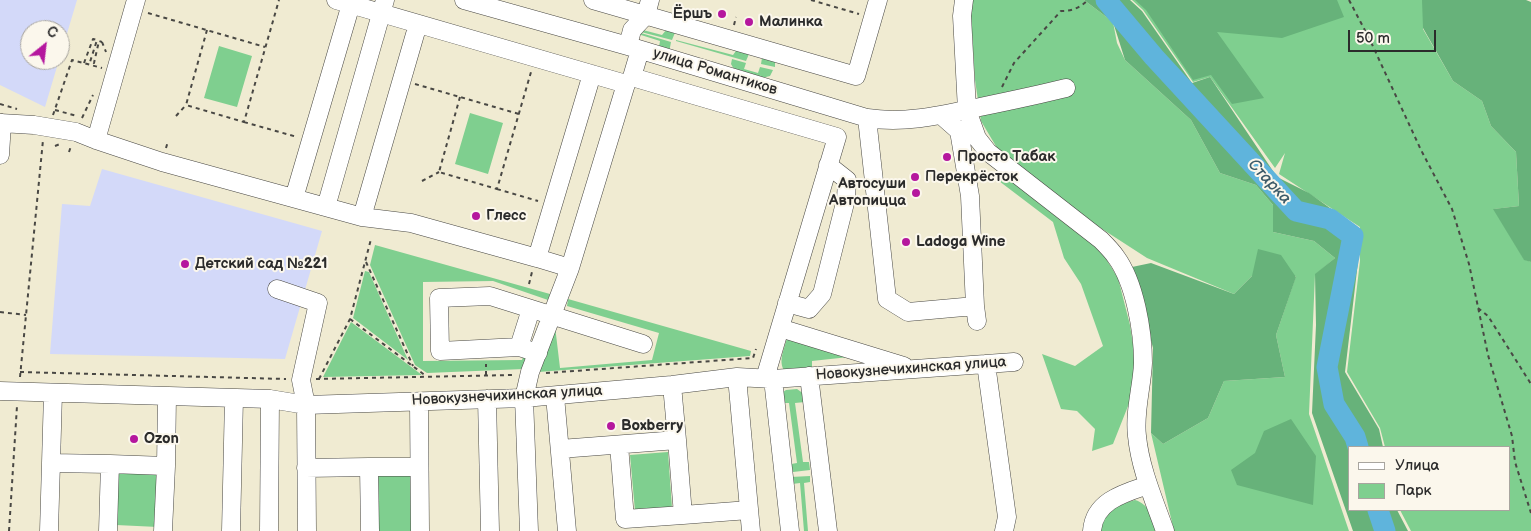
<!DOCTYPE html>
<meta charset="utf-8">
<style>
body{margin:0}
#map{position:relative;width:1531px;height:531px;overflow:hidden;background:#f0ebd2;font-family:"Balsamiq Sans",sans-serif}
canvas{display:block}
.legend{position:absolute;left:1348px;top:446px;width:162px;height:65px;box-sizing:border-box;background:#fbf7ec;border:1px solid #a8a59f;margin:0;padding:6px 9px;list-style:none;font-size:15px;color:#2b2b2b}
.legend li{display:flex;align-items:center;gap:10px;height:25px}
.legend b{width:25px;border:1px solid #a8a59f}
.north{position:absolute;left:20px;top:20px;width:50px;height:50px;box-sizing:border-box;background:#fbf7ec;border:1px solid #a8a59f;border-radius:50%;rotate:29deg;font-size:14px;font-weight:700;line-height:20px;text-align:center;color:#2b2b2b}
.north::after{content:'';display:block;margin:auto;width:18px;height:22px;background:#b5179e;clip-path:polygon(50% 0,100% 100%,50% 72%,0 100%)}
.scale{position:absolute;left:1348px;top:30px;width:88px;height:22px;box-sizing:border-box;border:2px solid #2b2b2b;border-top:0;padding-left:6px;font-size:15px;line-height:18px;white-space:nowrap;color:#2b2b2b;-webkit-text-stroke:4px #fbf7ec;paint-order:stroke}
</style>
<div id="map">
<canvas width="1531" height="531"></canvas>
<ul class="legend">
<li><b style="height:6px;background:#fff"></b>Улица</li>
<li><b style="height:14px;background:#7fcf8f"></b>Парк</li>
</ul>
<div class="north">С</div>
<div class="scale">50 m</div>
</div>
<script>
const c = document.querySelector('canvas').getContext('2d');
c.lineJoin = 'round';
function paint(path, color) { c.fillStyle = color; c.fill(path, 'evenodd'); }
function strokePath(path, color, width, dash) { c.strokeStyle = color; c.lineWidth = width; c.lineCap = dash ? 'butt' : 'round'; c.setLineDash(dash || []); c.stroke(path); }
function write(font, color, halo, rows, align = 'center') {
  c.font = font + ' "Balsamiq Sans",sans-serif'; c.lineWidth = 4; c.setLineDash([]); c.textBaseline = 'middle'; c.strokeStyle = halo; c.fillStyle = color; for (const [text, x, y, turn = 0] of rows) {
    c.save(); c.translate(x, y); c.rotate((+turn || 0) * Math.PI / 180); c.textAlign = isNaN(turn) ? turn : align; if (halo) c.strokeText(text, 0, 0); c.fillText(text, 0, 0); c.restore();
  }
}
paint(new Path2D(`
 M0,0h77l-17,57v-27h-30v30h29l-14,47 -45,-22z
 M102,169l220,62 -37,128 -235,-5 12,-150 28,2z`), '#d3d9f9');
paint(new Path2D(`
 M970,0h114l29,22 4,21 8,17 66,60 29,53 36,12 17,20v27l41,9 21,17 -20,17 -6,139 40,117h-175l-23,-98 12,11 45,-26 16,-37 61,-4 -9,-42 20,-59h-44l-18,18 -87,-36 -51,-33 -96,-72 -19,-32 -6,-41z
 M1132,0h290l1,2v27l30,52 29,20 9,25 25,26 3,54 -25,3 30,50 7,3v269h-120l-11,-21h110v-63h-125l-5,-19 -33,-56 13,-111v-34l-81,-53 6,-21 -10,15 -65,-91 -17,5 -50,-72z
 M667,29l9,1 -4,10 -31,-8 2,-2 19,5z
 M641,33l30,9 -2,11 -10,-6 1,-6 -19,-6z
 M676,40l57,15 5,-7 37,12v7l-14,-3 1,-6 -13,-4 -3,7 -70,-20z
 M219,46l33,10 -15,51 -33,-9z
 M732,59l14,4 -2,6 14,4 2,-6 13,3 -3,6 -8,2 -27,-7 -4,-7z
 M470,113l33,10 -15,51 -33,-10z
 M997,169l101,77 20,32 12,47 6,38 -6,38 -17,43 -21,7 3,-22 -18,-18 -16,-2 -19,-55 33,12 28,-20 -22,-62 -17,-26 -11,-36 -54,-41z
 M375,245l175,49 -2,6 -55,-19 -70,1v79l99,-1 2,-7h5l-5,16 -97,4 -12,-8 -45,-100z
 M365,271l4,1 39,88 -55,-42z
 M568,299l183,52 -1,5 -212,16 17,-46 5,42 92,-8 7,-27 -92,-27z
 M351,322l71,53 -99,2z
 M787,338l71,18 -46,5v9l-26,3c-9,-10 -2,-23 1,-35z
 M797,389l7,5 1,8 -10,1 8,59h6l1,8 -17,2 -2,-8 6,-1 -8,-60h-8l-1,-9 6,-4z
 M668,452l4,56 -37,3 -5,-56z
 M118,468l42,1 -2,58 -42,-2z
 M376,475h37l1,56h-37z
 M810,476v6l-6,1 4,48h-4l-4,-48 -8,1 -1,-7z
 M1135,500c14,4 18,18 24,31h-59c2,-21 17,-26 35,-31z`), '#7fcf8f');
paint(new Path2D(`
 M1084,0h46l12,11 50,72 18,-6 67,100 32,16 49,35v34l-13,110 34,57 4,18h-33v63h47l11,21h-55l-41,-118 4,-88 -1,-51 20,-16 -21,-17 -41,-9v-27l-17,-20 -36,-12 -29,-53 -66,-60 -12,-38z
 M1135,0h202l7,17 -62,21 -65,-6 47,66 -32,6 -21,-29 -18,5 -47,-70z
 M1422,0h104l5,2v260l-7,-2 -31,-51 26,-3 -3,-54 -25,-26 -9,-25 -29,-20 -30,-53z
 M1258,249l23,6 15,22 -20,58 9,42 -61,4 -16,37 -45,26 -12,-11 2,-85 -21,-81 19,-4 83,31 18,-18z
 M1291,419l25,37 -3,49 -76,-20 -6,-15 24,-17 9,-22z`), '#67b27a');
strokePath(new Path2D(`
 M1106,0l48,57 142,154 34,8 23,17 -26,131 7,37 21,33 3,10
 M1378,510l7,21`), '#5fb4dc', 21);
const minor = new Path2D(`
 M336,0l290,84 -56,184 -33,-10
 M464,0l164,46 239,72c38,6 75,-3 113,-11 29,-6 58,-12 86,-19
 M593,0l263,76 22,-76
 M964,0l-2,16 5,94 10,28 11,14 113,88c5,5 11,11 15,17 19,26 27,74 27,106 -1,24 -9,49 -6,73 3,32 17,64 28,95
 M628,46l4,-16 14,-15 4,-15
 M640,50l-8,27 205,60 -72,241
 M942,116l17,15 11,65 5,110
 M867,118l20,181 21,13 67,-6 2,15
 M0,123l34,2 42,7 20,8 66,22 200,55 49,6 126,35 55,-184
 M96,140l40,-140
 M0,155l2,-32
 M294,198l57,-194
 M326,207l59,-207
 M362,217l56,-193
 M277,289l41,14 -17,77 5,25 1,126
 M787,303l22,6 13,-15 24,-95 1,-19 -19,-15
 M780,328l124,38
 M519,347l12,-38
 M538,353l-19,-6 -79,4 -1,-53 51,-2 153,48
 M986,364l21,153 -3,14
 M809,376l19,155
 M737,377l14,154
 M773,379l17,152
 M0,391l270,8 36,6 218,-7 148,-13 65,-8 36,2 241,-17
 M53,393l-2,70 59,1 -2,67
 M555,396l12,135
 M487,399l3,132
 M419,402l1,129
 M677,440l6,75 66,-5
 M619,445l6,74 58,-4
 M560,449l117,-9 -5,-55
 M110,464l56,2 1,-70
 M306,468l63,-1
 M49,531l2,-68
 M163,531l3,-65
 M231,531l3,-133
 M269,531l1,-132
 M370,531l-1,-64h50
 M529,531l-5,-133 6,-26 40,-104
 M1092,531c2,-30 32,-38 56,-46`);
strokePath(minor, '#494844', 19);
strokePath(new Path2D(`
 M811,0l48,14
 M1349,0l21,40 51,110 31,59 17,55 19,91 24,81 3,26 16,51
 M148,13l117,34
 M734,25l2,-8
 M207,30l-21,75 58,17 35,-122
 M102,42l4,10
 M84,63l9,-24 4,1 -7,22 4,1 5,-22 3,1
 M415,84l104,30
 M1002,87l12,-24 47,-52c11,0 19,-3 27,-11
 M460,97l-21,75 58,17 34,-117
 M0,104l17,5
 M55,110l22,6
 M53,115l19,-55 30,8
 M176,116l10,-11
 M82,118l11,-23
 M244,122l53,15
 M55,146l5,-2
 M166,148l2,-7
 M69,152l2,-6
 M422,181l17,-9
 M497,189l41,12
 M366,262l47,104
 M529,284l3,-12
 M1478,308l10,8 43,68
 M0,312l26,3
 M350,319l76,57
 M20,372l266,7
 M546,373l207,-15 3,-9
 M486,375v-11
 M20,377l23,-237
 M316,379l197,-4
 M319,379l31,-60 21,-80
 M9,531l8,-125`), '#494844', 2, [4, 4]);
strokePath(minor, '#fff', 18);
for (const [x, y, r, color] of [
 [722,14,5,"#b5179e"],
 [749,22,5,"#b5179e"],
 [947,157,5,"#b5179e"],
 [915,177,5,"#b5179e"],
 [916,193,5,"#b5179e"],
 [476,216,5,"#b5179e"],
 [906,242,5,"#b5179e"],
 [185,264,5,"#b5179e"],
 [611,426,5,"#b5179e"],
 [134,439,5,"#b5179e"]
]) { const dot = new Path2D(); dot.arc(x, y, r, 0, 2 * Math.PI); c.fillStyle = color; c.fill(dot); strokePath(dot, '#fbf7ec', 2); }
write('bold 15px', '#2b2b2b', '#fbf7ec', [
 ["Ёршъ",712,14,"right"],
 ["Малинка",759,22],
 ["Просто Табак",957,157],
 ["Перекрёсток",925,177],
 ["Автосуши",906,184,"right"],
 ["Автопицца",906,201,"right"],
 ["Глесс",486,216],
 ["Ladoga Wine",916,242],
 ["Детский сад №221",195,264],
 ["Boxberry",621,426],
 ["Ozon",144,439]
], 'left');
write('15px', '#2b2b2b', '#fbf7ec', [
 ["улица Романтиков",715,72,17],
 ["Новокузнечихинская улица",911,369,-4],
 ["Новокузнечихинская улица",507,396,-3]
]);
write('italic 16px', '#3d5b69', '#fbf7ec', [
 ["Старка",1269,182,47]
]);
</script>
